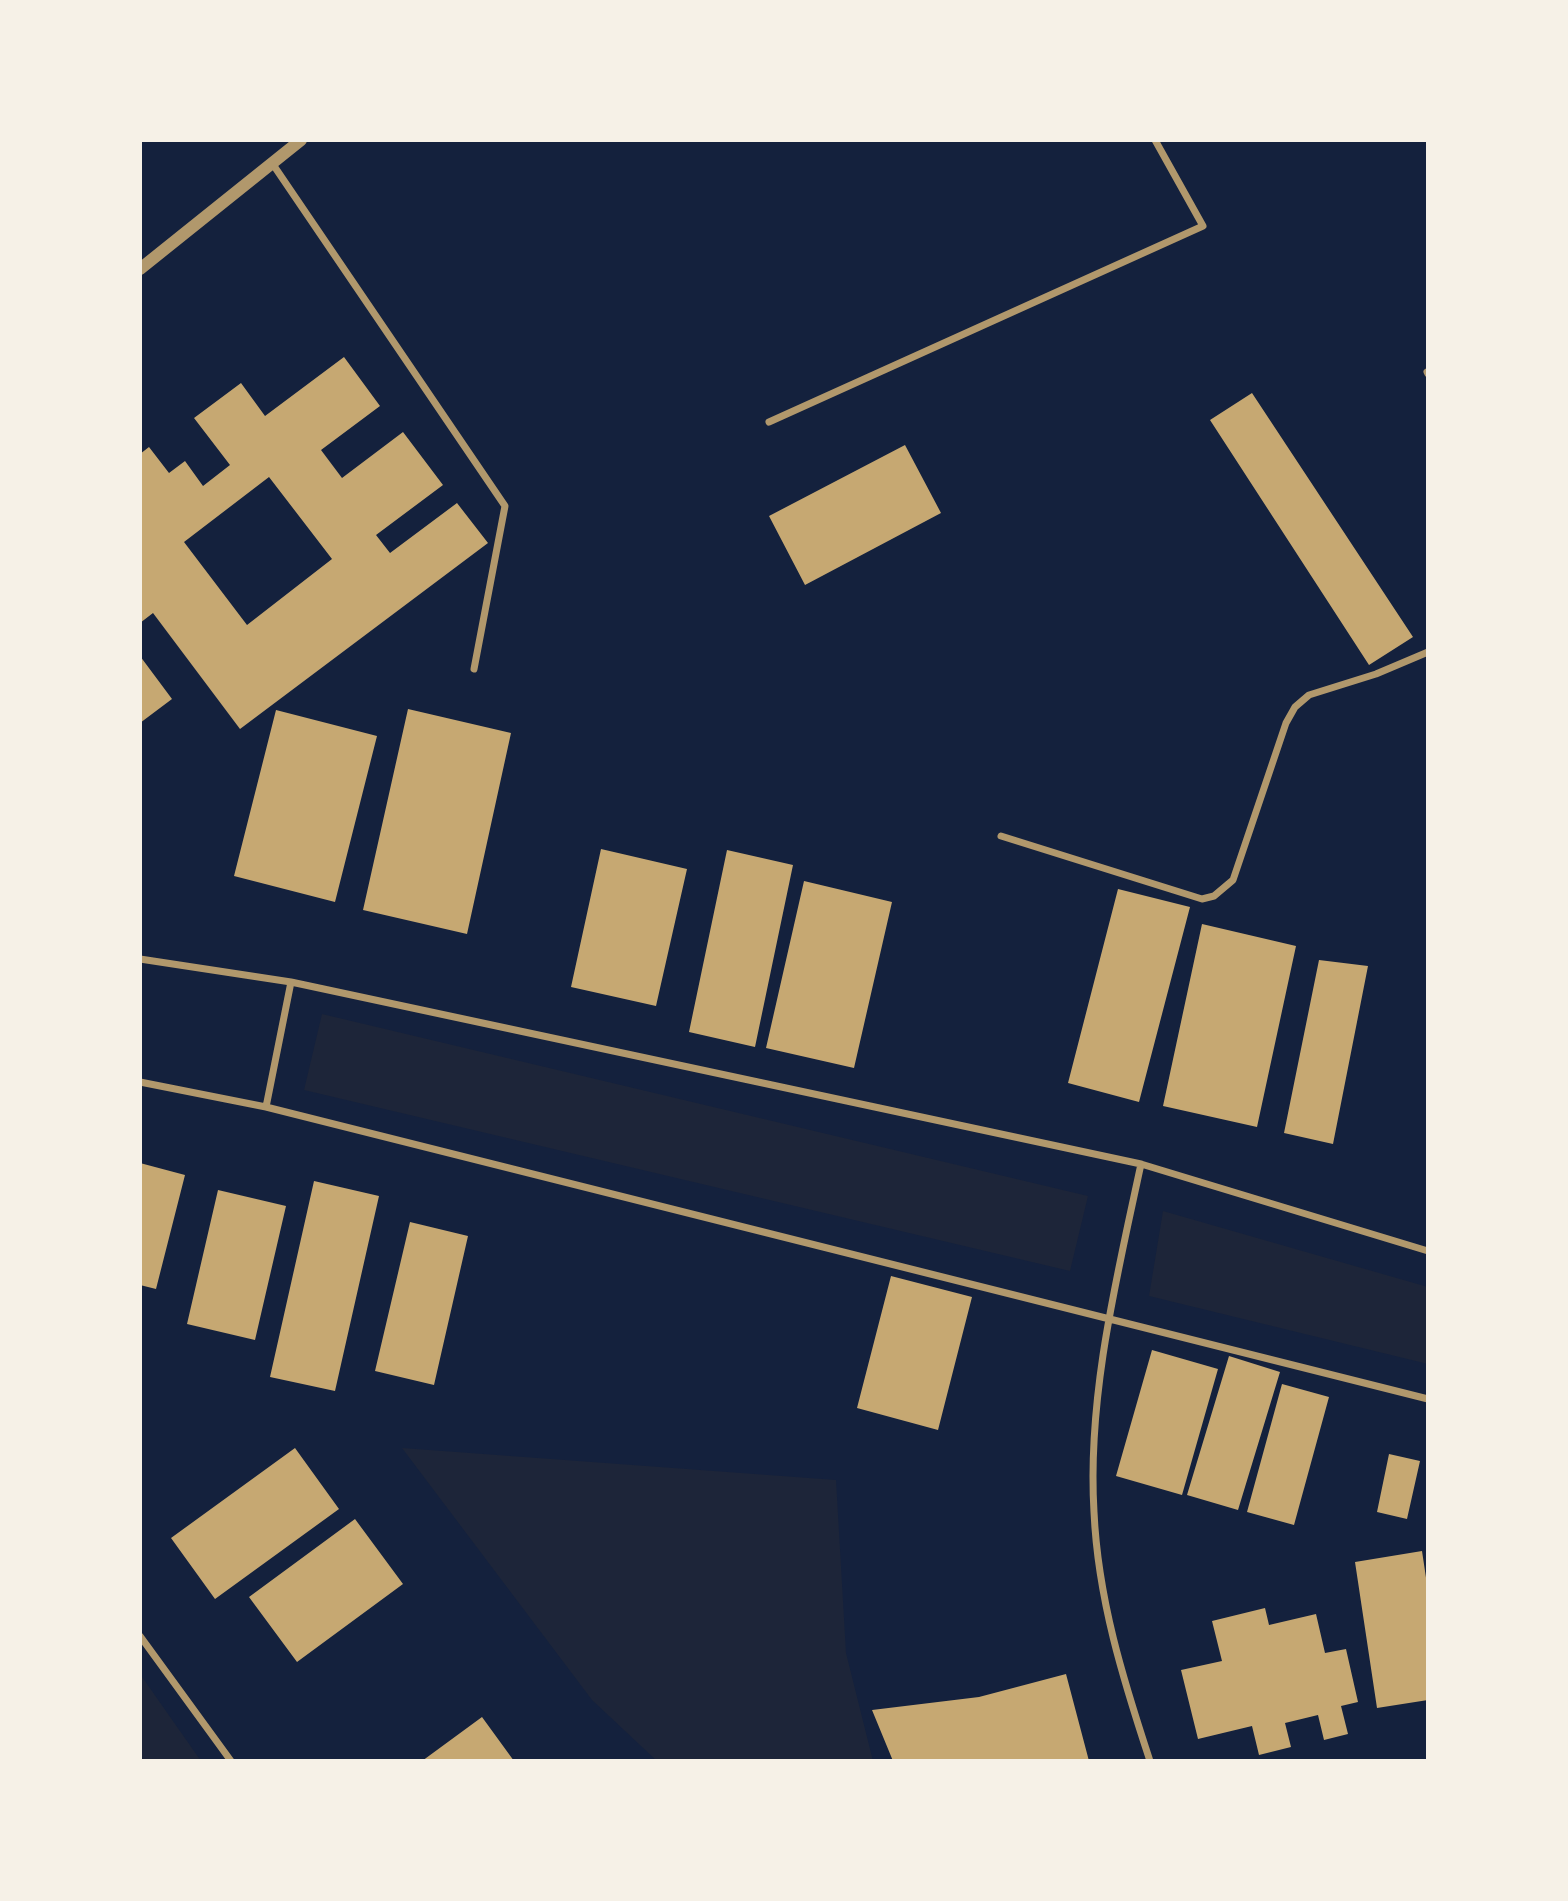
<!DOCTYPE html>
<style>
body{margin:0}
#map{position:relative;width:1568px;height:1901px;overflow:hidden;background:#14213d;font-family:"Noto Sans",sans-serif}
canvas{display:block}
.frame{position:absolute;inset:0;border:142px solid #f6f1e7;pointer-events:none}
</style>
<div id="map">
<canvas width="1568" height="1901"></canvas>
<div class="frame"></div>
</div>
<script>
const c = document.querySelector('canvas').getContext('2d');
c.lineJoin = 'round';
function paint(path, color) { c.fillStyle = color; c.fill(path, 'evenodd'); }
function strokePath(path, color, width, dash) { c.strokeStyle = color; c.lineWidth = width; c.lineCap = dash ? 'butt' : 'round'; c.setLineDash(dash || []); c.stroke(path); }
paint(new Path2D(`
 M322,1014l766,182 -18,75 -766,-181z
 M1163,1211l265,76v77l-279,-68z
 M402,1448l434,32 10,173 27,108h-216l-65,-61z
 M140,1674l61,87h-61z`), '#1d2539');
paint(new Path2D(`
 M344,357l36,49 -59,44 21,28 61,-46 40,53 -67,50 14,18 67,-50 31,40 -248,186 -87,-116 -13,10v-169l9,-7 20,26 16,-12 18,25 27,-21 -36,-47 47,-35 24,33zM269,477l63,82 -85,66 -63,-83z
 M1252,393l161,244 -44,28 -159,-245z
 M905,445l36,68 -136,72 -36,-69z
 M140,656l32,43 -32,24z
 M408,709l103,24 -44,201 -104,-24z
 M276,710l101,26 -42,166 -101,-26z
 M601,849l86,20 -31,137 -85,-19z
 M727,850l66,15 -38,182 -66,-15z
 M804,881l88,21 -38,166 -88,-20z
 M1118,889l72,18 -51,195 -71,-19z
 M1202,924l94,22 -39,181 -94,-21z
 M1319,960l49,6 -35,178 -49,-11z
 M140,1163l45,12 -29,114 -16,-4z
 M314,1181l65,15 -44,195 -65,-14z
 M218,1190l68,16 -31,134 -68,-16z
 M410,1222l58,14 -34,149 -59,-14z
 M891,1276l81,21 -34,133 -81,-22z
 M1152,1350l66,19 -36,126 -66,-19z
 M1229,1356l51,16 -42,138 -51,-15z
 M1282,1384l47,13 -35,128 -47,-13z
 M295,1448l44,61 -124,90 -44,-61z
 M1389,1454l31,7 -13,58 -30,-7z
 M355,1519l48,65 -106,78 -48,-65z
 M1422,1551l6,40v109l-51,8 -22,-146z
 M1265,1608l4,17 47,-11 9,39 21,-4 12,53 -17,4 7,28 -24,6 -6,-25 -33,8 6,24 -32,8 -7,-29 -54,13 -17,-69 41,-9 -10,-40z
 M1066,1674l23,87h-196l-21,-51 107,-13z
 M482,1717l32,44h-92z`), '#c6a872');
strokePath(new Path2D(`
 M272,163l233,343 -31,163
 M1427,372l1,2
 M769,422l434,-196 -48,-86
 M1001,836l201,63 12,-3 19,-16 53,-157 9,-16 14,-12 67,-21 52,-22
 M140,959l151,23 850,182 287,87
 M140,1082l126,25 1162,292
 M266,1107l25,-125
 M1141,1164c-24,112 -54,233 -47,348 4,87 29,167 56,249
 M140,1636l91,125`), '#b1986c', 7);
strokePath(new Path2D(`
 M140,269l161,-129`), '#b1986c', 12);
</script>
